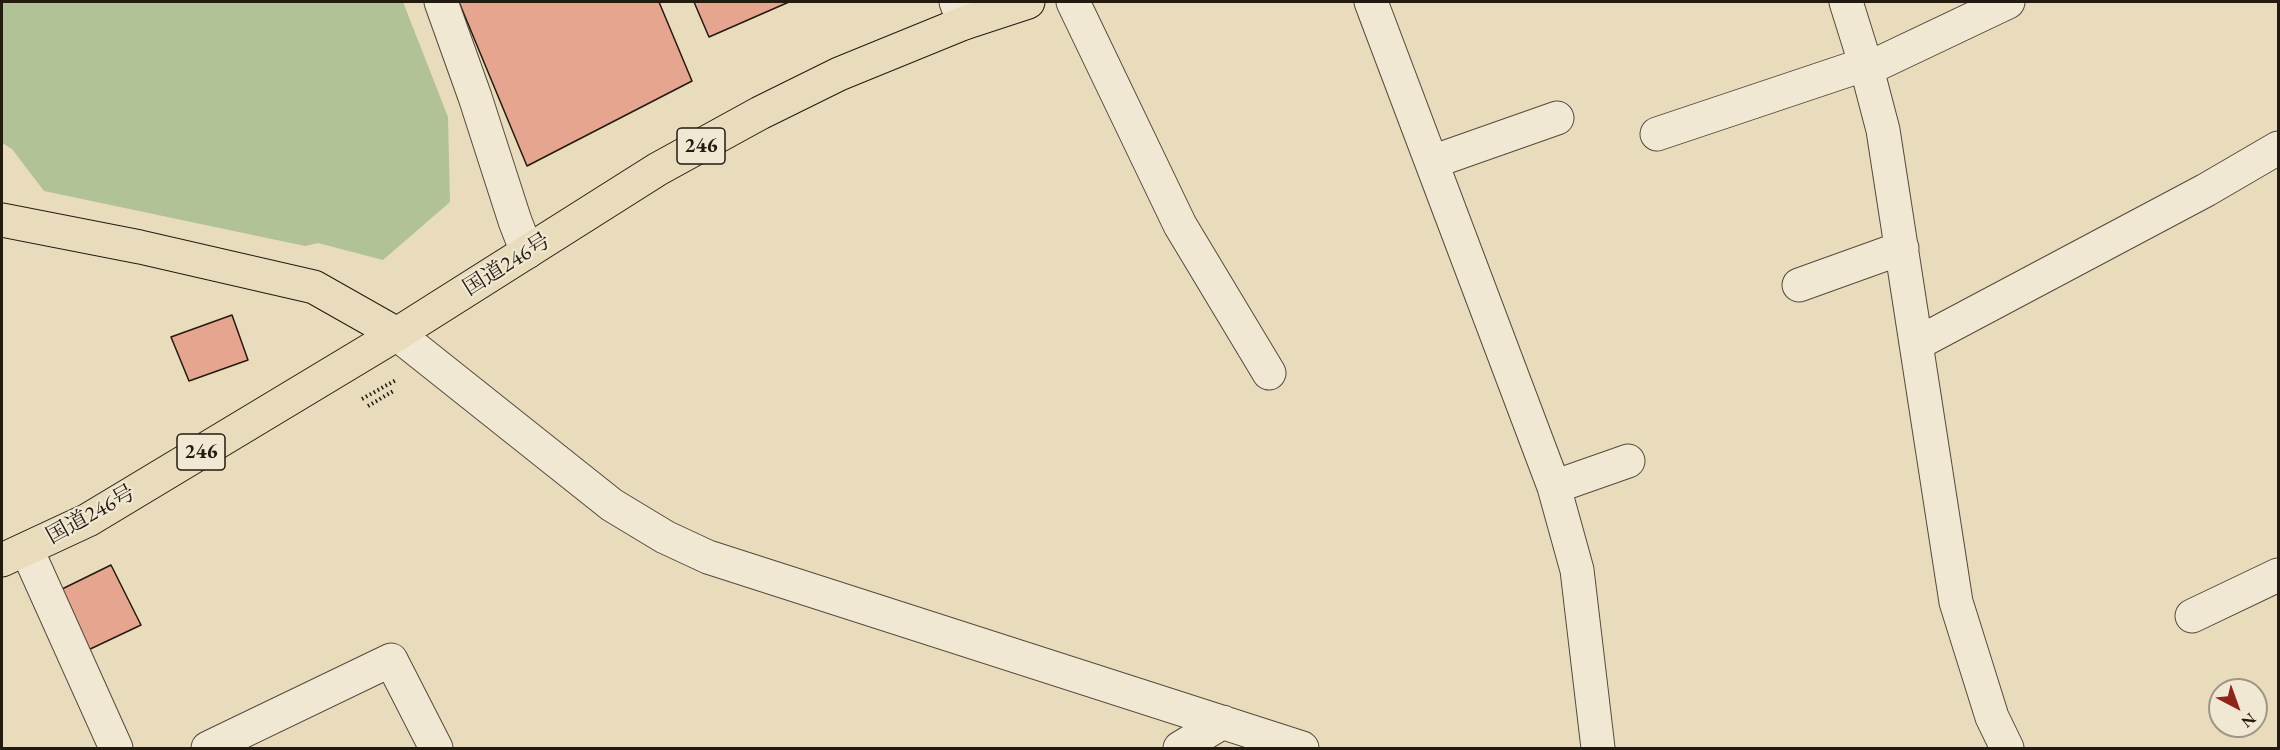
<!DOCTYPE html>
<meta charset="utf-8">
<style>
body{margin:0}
#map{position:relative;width:2280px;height:750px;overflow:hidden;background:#e9dcbc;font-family:"EB Garamond",serif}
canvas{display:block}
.frame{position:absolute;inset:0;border:3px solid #231a10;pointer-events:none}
.north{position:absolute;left:2208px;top:678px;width:60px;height:60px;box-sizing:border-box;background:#f1e8d3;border:2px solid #9f9685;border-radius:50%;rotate:139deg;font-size:16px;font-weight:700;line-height:24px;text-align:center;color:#231a10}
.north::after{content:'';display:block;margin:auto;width:21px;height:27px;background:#8f2418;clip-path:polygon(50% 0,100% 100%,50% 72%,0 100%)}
</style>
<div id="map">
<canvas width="2280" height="750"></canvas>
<div class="frame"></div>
<div class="north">N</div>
</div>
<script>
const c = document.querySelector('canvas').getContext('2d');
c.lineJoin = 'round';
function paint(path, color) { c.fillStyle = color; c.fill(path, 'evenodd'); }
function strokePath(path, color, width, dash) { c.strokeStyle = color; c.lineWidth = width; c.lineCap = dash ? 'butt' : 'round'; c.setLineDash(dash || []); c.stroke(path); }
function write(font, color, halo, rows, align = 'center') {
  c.font = font + ' "EB Garamond","Noto Serif JP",serif'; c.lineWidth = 4.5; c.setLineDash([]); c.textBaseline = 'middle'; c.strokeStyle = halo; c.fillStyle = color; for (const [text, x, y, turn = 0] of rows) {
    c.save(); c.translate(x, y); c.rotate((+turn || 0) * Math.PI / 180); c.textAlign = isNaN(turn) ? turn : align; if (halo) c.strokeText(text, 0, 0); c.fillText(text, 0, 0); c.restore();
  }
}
paint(new Path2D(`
 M2,2h401l45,115 2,85 -67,58 -65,-17 -13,3 -261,-55 -32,-42 -10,-6z`), '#b0c296');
const building = new Path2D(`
 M459,2h200l33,79 -165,85z
 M694,2h95l-80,35z
 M232,315l16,45 -59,21 -18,-44z
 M111,565l30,60 -55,26 -28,-60z`);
paint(building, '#e6a58f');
strokePath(building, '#231a10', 1.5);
const minor = new Path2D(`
 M441,2l34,95 40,124 12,31
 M956,2l8,21
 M1073,2l107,223 89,148
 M1371,2l183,485 23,83 21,178
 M1846,2l21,67 16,61 73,472 36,115 15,31
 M1867,69l141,-67
 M1657,134l209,-70
 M1432,162l125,-44
 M1799,285l103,-37
 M397,334l215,171 53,32 43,20 594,191
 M1916,344l290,-154 72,-42
 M1554,487l74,-26
 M27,550l89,198
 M2192,616l86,-41
 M208,748l183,-88 45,88
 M1180,748l43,-26`);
const major = new Path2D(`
 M2,220l138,27 174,40 83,47`);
const highway = new Path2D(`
 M2,560l86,-40 309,-186 261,-165 102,-56 79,-39 125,-51 64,-21`);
strokePath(minor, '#544a3b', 35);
strokePath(major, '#231a10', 35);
strokePath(highway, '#231a10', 35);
strokePath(new Path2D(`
 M362,399l34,-19
 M368,406l27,-16`), '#231a10', 4, [1.5, 3]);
strokePath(minor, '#f1e8d3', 33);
strokePath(major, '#e9dcbc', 33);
strokePath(highway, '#e9dcbc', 33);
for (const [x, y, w] of [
 [701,146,48],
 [201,452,48]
]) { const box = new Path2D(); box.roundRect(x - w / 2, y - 18, w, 36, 4.5); c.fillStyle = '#f1e8d3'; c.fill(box); strokePath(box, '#231a10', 1.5); }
write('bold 21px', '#231a10', null, [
 ["246",701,146],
 ["246",201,452]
]);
write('22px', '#231a10', '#f1e8d3', [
 ["国道246号",507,265,-32],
 ["国道246号",91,515,-29]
]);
</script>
